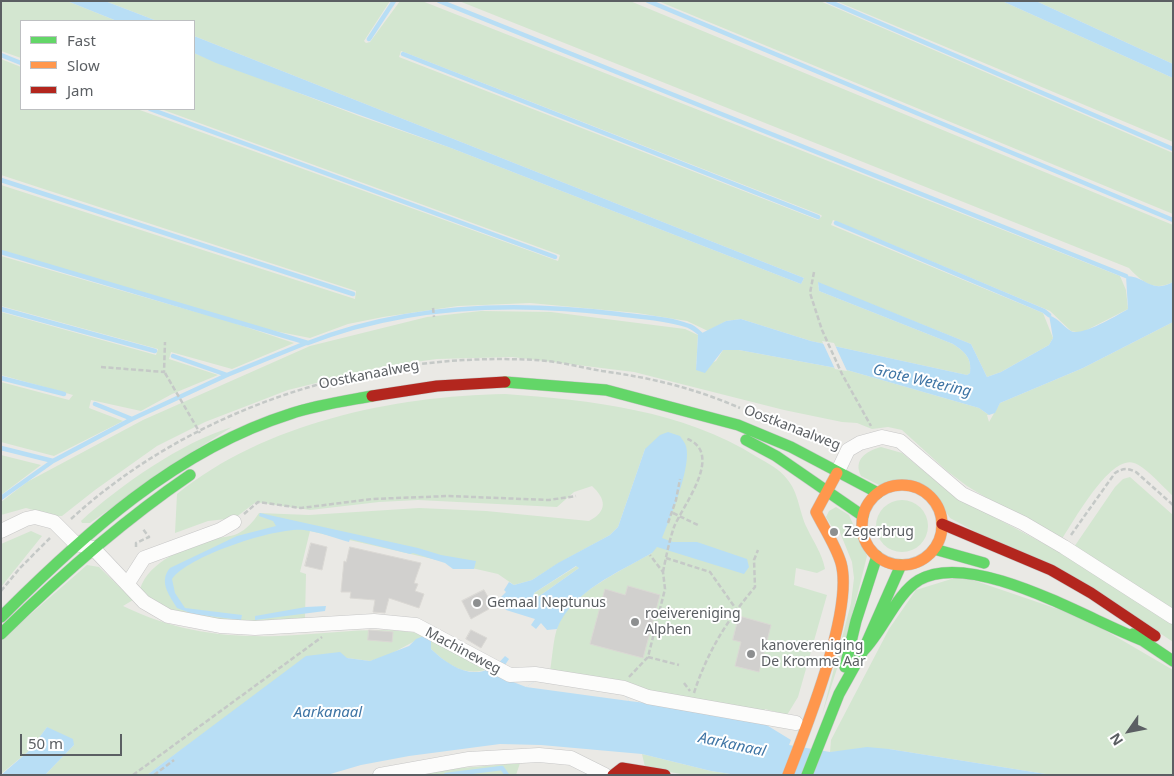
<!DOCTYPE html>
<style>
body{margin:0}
#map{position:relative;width:1174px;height:776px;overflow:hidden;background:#eae9e5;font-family:"Noto Sans",sans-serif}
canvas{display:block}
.frame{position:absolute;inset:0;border:2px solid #5b5f63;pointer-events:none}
.legend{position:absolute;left:20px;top:20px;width:175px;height:90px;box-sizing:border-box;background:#fff;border:1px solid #bdbfc1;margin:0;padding:6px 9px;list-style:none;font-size:15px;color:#5b5f63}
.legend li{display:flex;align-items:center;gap:10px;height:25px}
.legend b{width:25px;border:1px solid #bdbfc1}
.north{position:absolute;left:1104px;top:706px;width:50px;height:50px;-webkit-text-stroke:4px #fff;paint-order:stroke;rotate:237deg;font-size:14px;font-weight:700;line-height:20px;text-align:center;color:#5b5f63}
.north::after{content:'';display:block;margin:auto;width:18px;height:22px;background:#5b5f63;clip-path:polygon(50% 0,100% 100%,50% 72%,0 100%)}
.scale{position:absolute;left:20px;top:734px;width:102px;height:22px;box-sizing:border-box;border:2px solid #5b5f63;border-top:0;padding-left:6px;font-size:15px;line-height:18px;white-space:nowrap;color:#5b5f63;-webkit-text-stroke:4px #fff;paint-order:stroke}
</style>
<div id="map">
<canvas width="1174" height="776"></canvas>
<div class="frame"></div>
<ul class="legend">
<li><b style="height:6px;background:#63d668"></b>Fast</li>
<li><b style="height:6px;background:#ff974d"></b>Slow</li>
<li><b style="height:6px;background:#b3261e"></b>Jam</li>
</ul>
<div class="north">N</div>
<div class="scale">50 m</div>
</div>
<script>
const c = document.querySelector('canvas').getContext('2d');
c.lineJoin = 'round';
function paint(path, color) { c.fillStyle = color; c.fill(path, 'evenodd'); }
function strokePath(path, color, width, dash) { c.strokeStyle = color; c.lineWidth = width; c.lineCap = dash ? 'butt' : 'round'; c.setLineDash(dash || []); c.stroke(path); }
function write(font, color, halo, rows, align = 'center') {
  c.font = font + ' "Noto Sans",sans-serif'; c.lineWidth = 4; c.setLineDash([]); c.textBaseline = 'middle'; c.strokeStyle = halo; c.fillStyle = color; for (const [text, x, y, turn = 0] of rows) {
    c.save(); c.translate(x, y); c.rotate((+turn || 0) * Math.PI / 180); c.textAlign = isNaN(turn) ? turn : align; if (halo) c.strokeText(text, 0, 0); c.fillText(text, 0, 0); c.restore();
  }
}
paint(new Path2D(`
 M1,1h66l50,20h-96v37l-20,-7z
 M105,1h285l-26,40 2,2 4,-1 30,-41h22l698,275 6,14 2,19 -47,24 -10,-2 -21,-20 -217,-91 -2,5 212,88 10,25 -4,7 -48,27 -14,5 -16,-33 -153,-61 1,8 134,53c12,8 19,14 17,29l-3,2 -156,-34 -70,-22 -15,2 -18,10 -21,-10 -50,-8 -107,-10 -72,3 -75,11 -35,7 -38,14 -76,-15 60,20 -62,26 -61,-17 -2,7 49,16 -46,19 -31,17 -50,-11 -2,8 34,13 -69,35 -53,-14v-60l68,18 4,-5 -72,-20v-63l155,43 2,-6 -157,-43v-50l202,58 -202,-64v-65l354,114 1,-8 -355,-116v-116l20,8v42h116l421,152 2,-6 -399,-146h33v-56l165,63 92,32 350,136 3,-6 -610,-242v-15h-37zM401,51l420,164 1,1 -4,4 -419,-163z
 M459,1h171l543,224v57c-19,10 -31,0 -44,-14z
 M658,1h162l353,152v61z
 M836,1h166l171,77v64z
 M1036,1h137v63z
 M481,311l70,1 134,17 13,6 -2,35 20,-9 7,-11h16l108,20 132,38 10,7h-2l2,7 11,-19 83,-35 90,-46v174c-10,-9 -28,-30 -39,-33 -24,-8 -60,58 -72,76l-62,-33 -33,-20 -20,-15 -45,-41 -14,-3 -16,2 -15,-6 -15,-1 -58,-12 -150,-38 -122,-15 -75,2 -52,7 -97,24 -83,32 -48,24 -62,44 -33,26h-7l-29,-8 -25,7v-13l26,-20 116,-62 167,-74 117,-29z
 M505,394c85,6 178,16 252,63 10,6 23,12 30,22 12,14 12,33 20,49 7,15 15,25 18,41l-8,4 -21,-5 -2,17 33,10 -29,102 -11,18 -22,-6 -1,4 -214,-42c3,-17 3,-37 11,-53 11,-24 68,-52 91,-65l-7,-104 -27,78 -8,8 -51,28 -27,17 -18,5 -16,-11 -188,-43 -10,41 6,2 -1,44 -67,4 -19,-2 -52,-11 -15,-7 -12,-13c9,-28 47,-43 74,-50 7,-2 16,-2 23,-5 10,-5 16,-12 22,-21l50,2 110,-7 67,3 103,10c19,-10 17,-22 3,-35l-18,6 -17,15 -139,-7 -39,2 -69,8 -54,-8 -21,16 -27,3 -33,12 2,-39c88,-71 216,-98 328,-100z
 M232,427l-43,27 -99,69h-8l-1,-2c38,-35 101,-79 151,-94z
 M881,447l21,6 51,42 131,70 89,58v19l-28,-19 -195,-105 -15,-23 -12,-9 -22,-5 -22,4 -18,-9c-8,-16 5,-25 20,-29z
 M1,455l40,10 -40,30z
 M1130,477l43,38v101l-99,-69 41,-60 8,-8z
 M876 526a26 26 0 1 1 52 0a26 26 0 1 1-52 0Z
 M836,507l13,8 18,41 -22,88 -23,71 29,-112 3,-25 -2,-16 -13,-32 -4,2 -9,-15 3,-6z
 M31,531l11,5 -41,51v-43z
 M87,565l12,2 34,33 -10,6c58,28 110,33 174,29 44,-2 85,-10 129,0l-41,22 -15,4 -23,-3 -140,73 -60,44h-102l29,-30 -27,-18 -17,23 -29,24v-134z
 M577,566l2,2 -41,29 -3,-1 -1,-3z
 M961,576l123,42 89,52v105h-121l-163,-26 -59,3 1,-12 58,-111 27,-39z
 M431,639l57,30c-24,8 -40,-4 -57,-20z
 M642,754l69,17 26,4h-51l-38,-7 -3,-1z
 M520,763l-4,12h-106l39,-6z`), '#d3e6d0');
paint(new Path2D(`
 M67,1h38l52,20h-40z
 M1002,1h34l137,63v14z
 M194,36l610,242 -3,6 -350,-136 -235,-85 -22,-10z
 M1126,276c20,0 24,18 47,6v40l-90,46 -83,35 -5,10 -6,2 -10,-7 -132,-38 -108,-20h-16l-18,23 -9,-3 2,-35 28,-14 15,-2 70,22 156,34 3,-2c2,-15 -5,-21 -17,-29l-134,-53 -1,-9 153,62 16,33 14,-5 48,-27 4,-7 -4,-23c12,5 13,11 22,16 10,6 47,-16 57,-22z
 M668,432l12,4c2,3 5,7 6,10 6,20 -16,72 -24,92l11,4h24l50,17 2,8 -5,7 -87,-27 -5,6c-33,19 -81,39 -95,76l-10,1 -6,-7 -5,6 -5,-4 4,-6 -29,-9 -1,-2h-7l-1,-7 9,-9 -2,-2 5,-8 5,3 18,-5 26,-17 52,-28 8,-8 27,-78 15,-14zM576,566l3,2 -41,29 -3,-1 -1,-3z
 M260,513l158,35 23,7 35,6 -2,8h-21l-8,-6 -32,-10 -3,1 -60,-15 -1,3c-14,-4 -30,-10 -45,-12 -28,-3 -116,26 -132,49l3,14 10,15 57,7 -1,5 -48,-6 -16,-6c-7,-12 -19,-26 -7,-40l67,-32 39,-10 -3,-5 -14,-5z
 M326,606l-1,5 -70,9v-4l51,-9z
 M426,635l5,4v10c22,21 50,36 74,7l4,3 -6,9v10l23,9 11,-7 86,12 6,9 92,11 39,9 31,19 -2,5 41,7 37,-5 22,2 163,26h-315l-26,-4 -69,-17 -101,-9 -41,-1 -91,12 -48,9 -34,10h-180l159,-119 34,-4 7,6 23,3 39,-15 7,-7z
 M47,727l26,12 1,6 -29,30h-44l29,-25z`), '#b8def5');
paint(new Path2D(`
 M822,341l12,2 13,28 -12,-2z
 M537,680l86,12 6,9 -103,-14z`), '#eae9e5');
strokePath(new Path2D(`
 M439,1l687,275
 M648,1l525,219
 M828,1l345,148
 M369,39l25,-38
 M403,54l415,163
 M1,55l20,8
 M150,109l405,148
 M1,180l352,114
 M836,223l208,88 5,4
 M1,252l307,91c99,-39 206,-42 310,-29 21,3 52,4 71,12 6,2 11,8 15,11
 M1,309l154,42
 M173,356l54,19
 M1,378l63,16
 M95,404l37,15 95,-44 79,-32
 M1,448l52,13
 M1,498l52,-37 79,-42
 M446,775l56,-7 5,7`), '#b8def5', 4.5);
const building = new Path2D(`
 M311,543l16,4 -5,23 -17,-4z
 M350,547l71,16 -7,20 4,1 -3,7 9,3 -5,14 -30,-10 -4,15 -12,-1 2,-12 -25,-2 1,-6h-10l3,-31 2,1z
 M628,586l32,9 -17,63 -53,-14 15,-55 20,6z
 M484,590l8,14 -4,2 1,3 -18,10 -9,-18z
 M739,616l32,9 -12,47 -24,-6 6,-24 -8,-2z
 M369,630l24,2 -1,10 -24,-2z
 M471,630l16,8 -6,10 -15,-9z`);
paint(building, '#d1d0ce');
strokePath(building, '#dad8d4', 1);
const street = new Path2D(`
 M837,473l11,-23 12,-7 22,-6 18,4 62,53 61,29 41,24 109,70
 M1,531l25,-12 9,-2 19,5 22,22 17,4 51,54 24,14 52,10 35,2 119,-7 42,4 94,50 25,-1 89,14 24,9 148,26
 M128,583l16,-25 76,-28 14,-8
 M380,775l89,-16 70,-4 32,3 34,17`);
const fast = new Path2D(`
 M505,382l101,8 132,35 53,22 87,46
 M746,440l30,16 87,60
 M934,549l50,14
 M1,617c83,-83 175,-167 289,-203 26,-9 55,-13 82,-18
 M1,634c59,-58 120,-112 189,-159
 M1133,634l40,27
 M863,651c20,-20 33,-57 56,-71 54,-31 171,41 225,61
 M845,667l11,-46 21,-65
 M807,775l32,-81 24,-43 38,-86`);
const slow = new Path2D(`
 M862 525a40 40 0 1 1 80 0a40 40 0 1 1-80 0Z
 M788,775c18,-47 66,-165 53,-212 -5,-17 -17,-35 -25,-51l21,-39`);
const jam = new Path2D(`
 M372,396l65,-10 68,-4
 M942,524l109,46 40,23 64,43
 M613,775l9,-7 43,7`);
strokePath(street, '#c7c7c7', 15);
strokePath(fast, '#c6c6c5', 12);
strokePath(slow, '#c6c6c5', 12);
strokePath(jam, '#c6c6c5', 12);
strokePath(new Path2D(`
 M814,272l-4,21 12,37 20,44 29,52
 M433,308l1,9
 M101,367l63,5 1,-30
 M165,373l35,60
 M810,437l28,7
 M673,513l27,13
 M244,514l14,-12 43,6 71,-9 77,-3 100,4 27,-4
 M71,519c122,-112 299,-168 464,-159 22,1 45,7 67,11 50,7 92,17 138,37
 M668,523l8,-23 4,-21
 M1071,535l44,-62c8,-5 13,-5 21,-1l37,33
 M136,547v-4l13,-6 -6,-8
 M666,558l44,14 26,37
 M663,572c3,-15 6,-30 11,-45 9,-22 52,-75 11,-89
 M1,591l19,-23 30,-30
 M648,657l31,8
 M629,677l19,-20 17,-68 -2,-17 -13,-17
 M684,683l6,8
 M694,693c13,-41 34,-74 61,-106l-1,-27 4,-10
 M133,775l189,-138
 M154,775l20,-15`), '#c5c9c7', 2.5, [5, 2.5]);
strokePath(street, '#fcfcfb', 14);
strokePath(fast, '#63d668', 11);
strokePath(slow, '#ff974d', 11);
strokePath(jam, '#b3261e', 11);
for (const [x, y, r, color] of [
 [834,532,5,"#8d8f90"],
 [477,603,5,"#8d8f90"],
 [635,622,5,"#8d8f90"],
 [751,654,5,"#8d8f90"]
]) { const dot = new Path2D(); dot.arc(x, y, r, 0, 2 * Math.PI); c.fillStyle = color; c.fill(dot); strokePath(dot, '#fff', 2); }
write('14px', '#5b5f63', '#fff', [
 ["Oostkanaalweg",369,375,-11],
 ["Oostkanaalweg",792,428,21],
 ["Machineweg",463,651,28]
]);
write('14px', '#5b5f63', '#fff', [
 ["Zegerbrug",844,532],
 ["Gemaal Neptunus",487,603],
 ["roeivereniging",645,614],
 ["Alphen",645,630],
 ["kanovereniging",761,646],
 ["De Kromme Aar",761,662]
], 'left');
write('italic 15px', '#3f75a5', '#fff', [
 ["Grote Wetering",922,381,13],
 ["Aarkanaal",328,713],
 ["Aarkanaal",732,745,12]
]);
</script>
